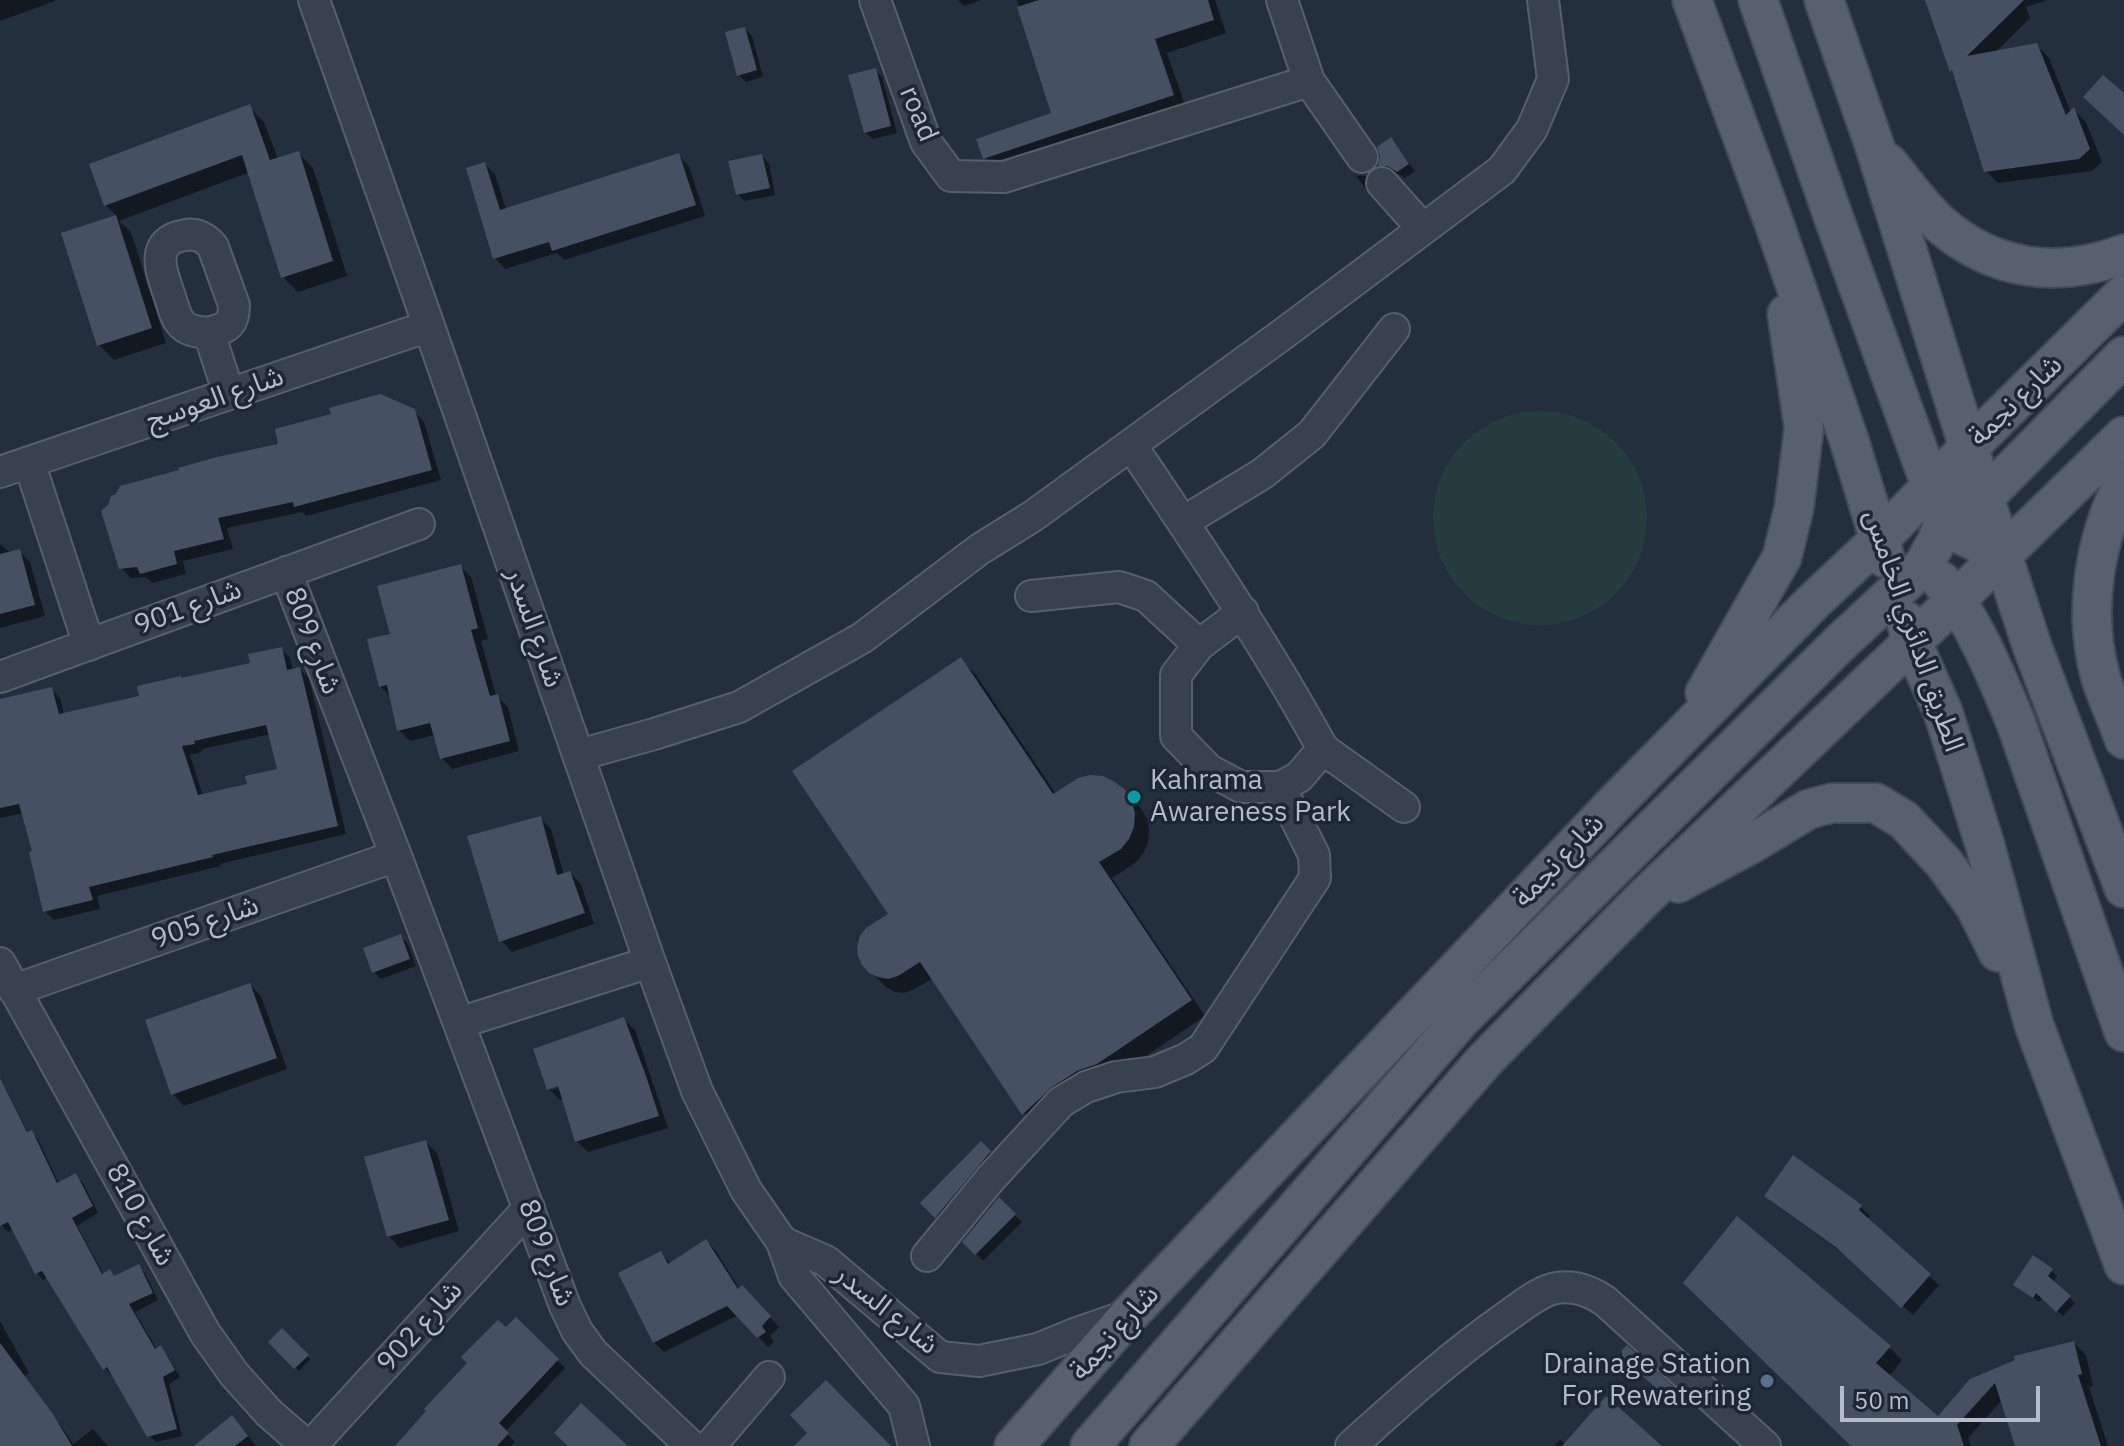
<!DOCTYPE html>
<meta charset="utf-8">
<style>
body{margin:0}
#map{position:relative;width:2124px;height:1446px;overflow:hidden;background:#242f3e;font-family:"IBM Plex Sans",sans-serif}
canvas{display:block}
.scale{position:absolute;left:1840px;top:1386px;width:200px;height:36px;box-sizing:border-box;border:4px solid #b4bcc9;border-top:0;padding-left:10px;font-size:24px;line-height:28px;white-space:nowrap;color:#b4bcc9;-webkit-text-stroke:6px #1d2633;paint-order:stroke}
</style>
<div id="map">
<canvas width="2124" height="1446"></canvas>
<div class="scale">50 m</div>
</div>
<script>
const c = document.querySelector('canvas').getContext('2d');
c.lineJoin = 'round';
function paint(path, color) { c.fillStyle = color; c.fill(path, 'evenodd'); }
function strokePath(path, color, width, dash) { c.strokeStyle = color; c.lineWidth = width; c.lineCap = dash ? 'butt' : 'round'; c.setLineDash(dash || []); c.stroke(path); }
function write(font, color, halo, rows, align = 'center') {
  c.font = font + ' "IBM Plex Sans","Noto Sans Arabic",sans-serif'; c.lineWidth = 7; c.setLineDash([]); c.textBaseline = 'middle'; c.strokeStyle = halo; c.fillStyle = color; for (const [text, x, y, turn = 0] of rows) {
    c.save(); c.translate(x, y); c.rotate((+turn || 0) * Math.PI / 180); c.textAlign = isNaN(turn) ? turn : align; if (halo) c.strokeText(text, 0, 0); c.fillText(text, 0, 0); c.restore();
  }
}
paint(new Path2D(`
 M1433 518a107 107 0 1 1 214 0a107 107 0 1 1-214 0Z`), '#263c3f');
paint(new Path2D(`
 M0,0h55v1l-55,20z
 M958,0h24l-18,6z
 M1017,0h198l11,33 -59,20 19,55 -187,63 -14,-13 69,-44z
 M1927,0h120l-21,7 4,11 -35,35 41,-8 13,13 22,55 3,-3 12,12 16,40 -10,9 -94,12 -12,-12 -30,-96 -4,-4z
 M745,29l7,7 11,41 -17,5 -7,-7z
 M875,70l7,7 15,56 -24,6 -8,-7z
 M249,107l15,15 14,37 20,-6 15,15 34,108 -49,16 -15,-15 -33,-105 -131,49 12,11 35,111 -52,17 -15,-15 -36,-111 54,-17 -11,-12z
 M1391,140l24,31 -10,7 -8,-5 -10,-1 -7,-7z
 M678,155l11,11 16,50 -141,44 -7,-7 -52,16 -10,-11 -10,-94 10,10 11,36z
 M762,156l7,7 6,32 -30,6 -8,-7z
 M1356,176h10l7,7 -2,13z
 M414,411l10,11 17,58 -135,36 -4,-4 -75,16 6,21 -50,12 3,13 -34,9 -6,-6 -15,1 -10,-10z
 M0,544l11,9 8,-2 11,11 15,54 -45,12z
 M460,566l11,11 17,62 -7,2 15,54 12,12 11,44 -67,18 -10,-11 -7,-23 -25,6 -11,-11 -7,-32 -12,-12 12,-51z
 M281,649l9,9 3,12 7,-1 9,9 37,156 -126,30 1,2 -124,30 3,13 -46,11 -9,-9 -11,-58 -10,-40 -24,5v-116l51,-13 9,9 4,16 77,-16 111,-34zM271,734l9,36 -31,15 -46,11 -13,-41 12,-3v-3z
 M961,660l15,15 80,119 68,-3 16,16 7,11 2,12 -1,13 -5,11 -8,9 -23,15 93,138 -166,112 -15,-15 -91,-135 -20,12 -9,3 -9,-1 -9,-5 -23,-23 27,-49z
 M540,818l11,11 13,46 6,-2 11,11 13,40 -82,28 -11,-12z
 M401,937l7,7 8,22 -35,13 -7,-7z
 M250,985l11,11 26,73 -103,37 -11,-12 -26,-73z
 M624,1019l11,11 33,98 -80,24 -12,-11 -12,-42 -4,1 -11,-11zM568,1085l-16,5v-4z
 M0,1078l29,56 2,-1 7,6 21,45 17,-8 7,7 15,30 -21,13 27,49 11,3 23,-11 7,6 13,27 -23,12 22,38 3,-2 7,7 13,22 -11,7 13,52 -26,6 -7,-7 -36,-61 -2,1 -6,-7 -57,-91 -5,3 -6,-7 -24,-44 -5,3 -7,-7z
 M426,1142l11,11 22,78 -59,17 -11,-12z
 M981,1144l16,16 -54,63 -20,-20z
 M1767,1195l94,12 9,9 -3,4 72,65 -26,30 -59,-54 -78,-56z
 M999,1200l23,22 -39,39 -19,-19z
 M706,1241l10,10 24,39 2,-2 37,39 -9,9 4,6 -6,5 -30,-32 -74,37 -10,-10 7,-89 10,11z
 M2051,1270l6,6 -4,6 22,21 -12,13 -20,-19 -4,5 -23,-17z
 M1685,1283l204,64 13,13 -13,17 48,42 34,-38 103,-38 12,12 7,31 -4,1 19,59h-91l-15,-46 -34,38 3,8h-119z
 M516,1320l49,48 -60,64 10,10 -4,4h-114z
 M0,1321l29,52 -5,3 38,51 11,17 20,-15 15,17h-108z
 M282,1331l28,28 -11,12 -28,-29z
 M1627,1348l52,48 -5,6 -54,-47z
 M242,1428l14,18h-59z
 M1560,1440l6,5 92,1h-104z`), '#0007');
paint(new Path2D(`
 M1039,0h169l6,20 -59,19 19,56 -191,64 -7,-20 75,-26 -34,-106z
 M1925,0h99l-57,56 70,-13 29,72 8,-8 16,42 -11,10 -95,13 -32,-102 -2,2z
 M745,27l12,43 -20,6 -12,-44z
 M876,68l15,58 -27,7 -16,-58z
 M2103,75l21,18v42l-41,-38z
 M250,104l20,56 29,-9 34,110 -52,17 -39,-123 -138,51 -15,-42z
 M1391,137l18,27 -12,8 -9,-6h-10l2,-10 -3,-9z
 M679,153l17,52 -144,46 -3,-9 -56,17 -27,-91 19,-6 15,48z
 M762,154l8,34 -34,7 -8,-34z
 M116,215l36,113 -55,18 -36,-113z
 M380,394l35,15 17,61 -138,37 -1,-5 -75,16 6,21 -50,12 3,13 -37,10 -3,-7 -18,2 -18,-58 7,-6 3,-9 5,-2 4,-8 59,-16 -1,-2 39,-11 61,-13 -3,-15 56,-15 -2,-6z
 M20,549l15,56 -35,9v-60z
 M461,564l17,64 -7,2 19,66 8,-2 12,47 -70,18 -10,-36 -33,8 -10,-46 -8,2 -12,-48 23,-5 -13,-48z
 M282,647l5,23 13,-3 38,159 -126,29 1,2 -124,30 4,13 -50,12 -14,-60 3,-1 -13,-47 -19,4v-109l52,-12 7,27 80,-18 -2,-10 44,-10v2l69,-15 -2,-9zM266,725l11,44 -32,7 2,8 -49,11 -16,-49 13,-2 -1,-3z
 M961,657l92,137 25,-16 12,-3 13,1 12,6 10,8 7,11 3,13 -1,13 -5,12 -8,10 -22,13 93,138 -95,64 -20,7 -25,16 -30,28 -102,-153 -22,14 -10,3 -10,-2 -9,-4 -7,-8 -4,-9 -1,-10 3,-10 6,-8 22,-14 -96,-143z
 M541,816l16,59 13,-4 15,42 -86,29 -32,-106z
 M401,934l9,25 -38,14 -9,-25z
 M250,983l27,75 -106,37 -26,-75z
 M624,1017l22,59 13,40 -84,26 -17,-56 -11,4 -14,-41z
 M0,1078l27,54 5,-2 25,53 19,-10 17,33 -21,12 30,56 8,-5 4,7 25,-12 14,29 -24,11 26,45 6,-4 14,25 -12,7 14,52 -30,8 -40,-70 -4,3 -61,-99 -7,3 -27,-52 -8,4z
 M426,1140l23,80 -62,17 -23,-80z
 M981,1141l10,10 -56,67 -15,-15z
 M1793,1155l69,50 -3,5 72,64 -30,34 -64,-60 -73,-52z
 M999,1197l17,17 -41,41 -13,-13z
 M1737,1216l154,130 -15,17 62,53 32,-37 45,-19 -1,-4 60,-15 8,33 -4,1 23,71h-86l-20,-63 -38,42 7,21h-113l-168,-163z
 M706,1239l32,50 4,-4 29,31 -9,10 4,6 -9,6 -30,-32 -74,37 -35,-70 43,-22 7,13z
 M2033,1255l20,14 -5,7 23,20 -15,16 -20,-19 -3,5 -20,-13z
 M516,1317l43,42 -60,64 10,10 -12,13h-102l31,-35 -2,-2 43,-46 -6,-6 37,-37 8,7z
 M282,1328l27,27 -15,14 -26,-27z
 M0,1343l53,71 19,32h-72z
 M1627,1345l47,42 -8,9 -44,-37v-9z
 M826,1380l65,66h-97l13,-13 -17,-18z
 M1606,1396l56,50h-100z
 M581,1403l47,43h-60l-14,-13z
 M232,1415l16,21 -13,10h-41z`), '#455162');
const minor = new Path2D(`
 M314,0l115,326 221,636 47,129 49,99 36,52 12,34 110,130 10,40
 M875,0l51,142 25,34 53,1 305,-96
 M1282,0l27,81 53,76
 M1382,183l41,46
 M209,333c-8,-1 -17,-1 -24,-6 -10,-7 -12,-22 -16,-33 -9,-25 -19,-54 17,-59 11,-2 21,4 27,12l21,58c0,21 -7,22 -25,28l20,61
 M1131,445c67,100 134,198 192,304l-24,28 -19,10h-39l-32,-17 -33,-34v-61l23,-30 44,-33
 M29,462l60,183
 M0,472l429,-146
 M1183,522l79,-48 50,-40 82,-105
 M286,572l110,284 169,450 12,25 16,22 98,93
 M1031,596l88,-9 27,9 53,49
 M0,677l419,-153
 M1323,749l81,58
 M579,755l75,-21 85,-27 123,-69 118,-89 53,-33 250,-182 219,-164 30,-41 21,-50 -10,-79
 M0,963l205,370 29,41 35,39 38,33
 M14,990l382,-134
 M459,1023l191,-61
 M782,1242l44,19 114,96 39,4 59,-12 39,-16 52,-18
 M927,1256l64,-78 70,-76 25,-15 30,-10 39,-5 31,-13 17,-11 112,-170 -1,-23 -34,-68
 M311,1446l218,-238
 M710,1446l59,-69
 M1351,1446c51,-46 102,-92 158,-131 13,-9 27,-21 43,-26 19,-5 37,1 53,12l160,145`);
const major = new Path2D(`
 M1692,0l81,220 76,220 36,118
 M1758,0l75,216 98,270 14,30 15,18 42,20
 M1824,0l51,147 127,407 30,92 92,242
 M1888,163c17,21 33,44 52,61 54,47 119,55 184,30
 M2124,482c-30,58 -41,130 -24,193 6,22 17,42 24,64
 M1971,516l13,-18 140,-142
 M1941,581c33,39 55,94 75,142l108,309
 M1906,621l6,21 31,70 42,133 49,180 90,240
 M1705,693l77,-136 12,-49 10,-80 -17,-114
 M1678,883l73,-39 58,-35 23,-6h44l28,17 40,43 31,43 23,46
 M1014,1446l115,-131 487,-513 197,-200 66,-62 90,-93 155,-153
 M1090,1446l371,-427 378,-375 84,-78 14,-25 28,-83
 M1149,1446l336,-386 158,-161 314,-300 167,-163`);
strokePath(minor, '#565f6c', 34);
strokePath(major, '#414a57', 42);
strokePath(minor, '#38414e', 30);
strokePath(major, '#56606e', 38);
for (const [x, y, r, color] of [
 [1134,797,8,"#0f9aa8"],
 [1767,1381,8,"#5c6f8a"]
]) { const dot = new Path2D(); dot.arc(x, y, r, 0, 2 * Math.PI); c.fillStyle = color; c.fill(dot); strokePath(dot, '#1d2633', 3); }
write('28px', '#b4bcc9', '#1d2633', [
 ["road",918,114,67],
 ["شارع العوسج",215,399,-19],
 ["شارع نجمة",2016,401,-44],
 ["شارع 901",188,608,-20],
 ["شارع السدر",534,628,71],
 ["الطريق الدائري الخامس",1913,631,71],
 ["شارع 809",312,641,69],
 ["شارع نجمة",1559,861,-46],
 ["شارع 905",205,923,-19],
 ["شارع 810",140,1215,61],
 ["شارع 809",546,1253,69],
 ["شارع السدر",886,1310,39],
 ["شارع 902",420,1327,-48],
 ["شارع نجمة",1115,1333,-48]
]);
write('28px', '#b4bcc9', '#1d2633', [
 ["Kahrama",1150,781],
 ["Awareness Park",1150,813],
 ["Drainage Station",1751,1365,"right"],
 ["For Rewatering",1751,1397,"right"]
], 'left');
</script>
